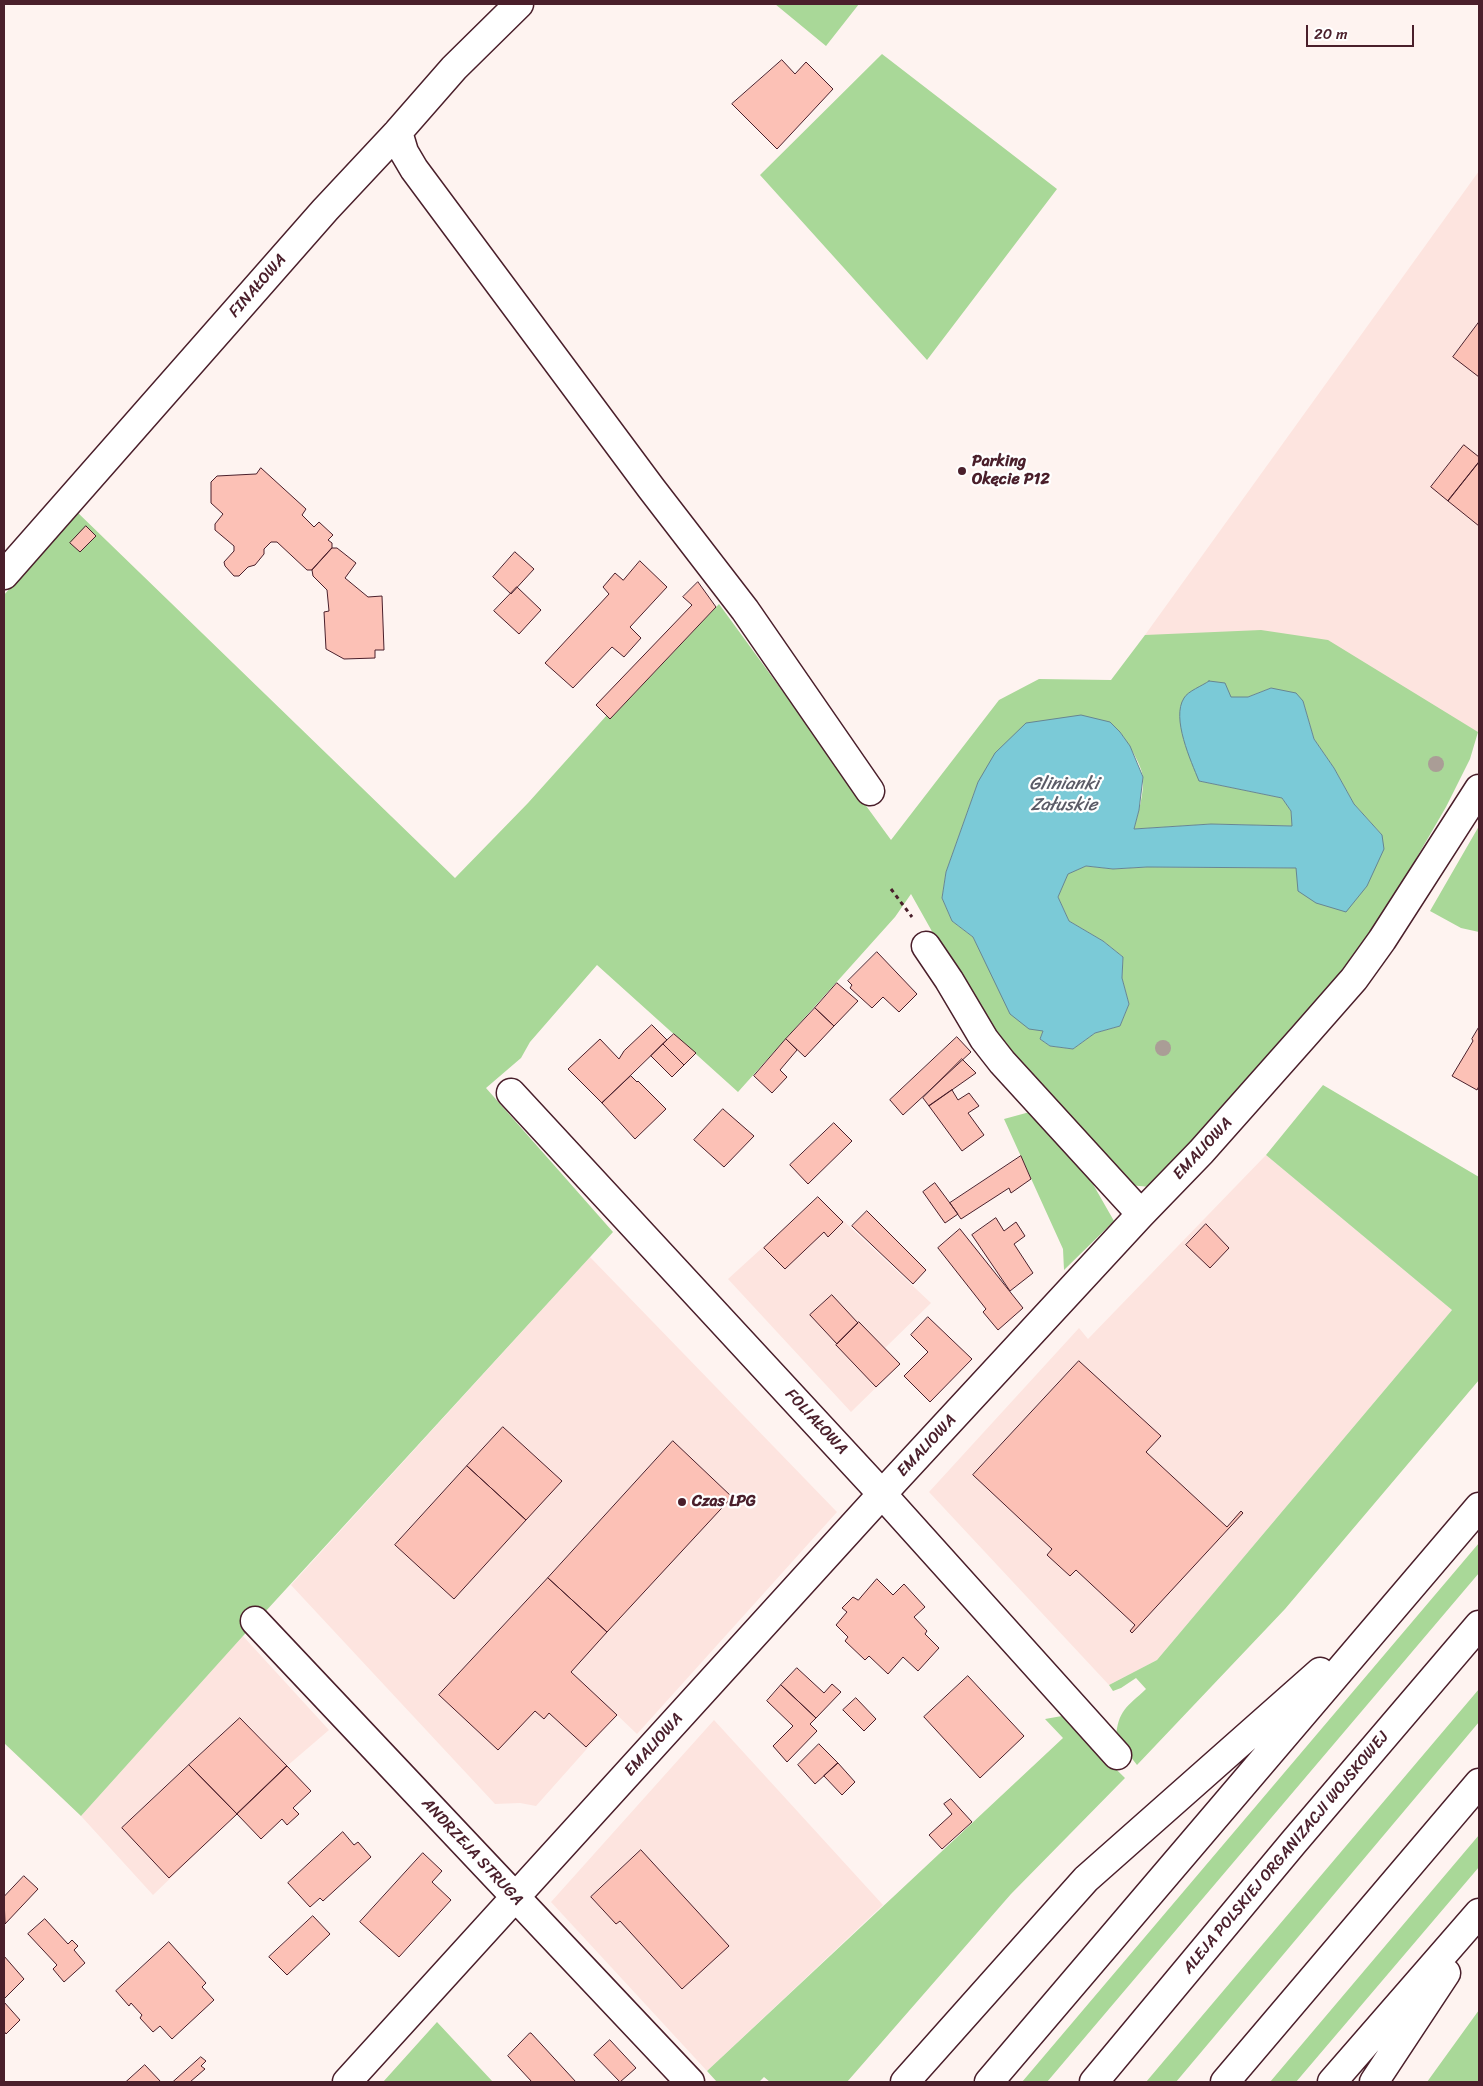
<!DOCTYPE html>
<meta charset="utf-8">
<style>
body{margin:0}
#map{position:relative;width:1483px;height:2086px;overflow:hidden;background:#fef3f0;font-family:Sriracha,sans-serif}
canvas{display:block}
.frame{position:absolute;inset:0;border:5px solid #4a1f2b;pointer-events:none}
.scale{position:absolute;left:1306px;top:25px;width:108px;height:22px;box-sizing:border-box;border:2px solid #4a1f2b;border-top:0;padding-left:6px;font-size:15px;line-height:18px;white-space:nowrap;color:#4a1f2b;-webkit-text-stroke:4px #fff;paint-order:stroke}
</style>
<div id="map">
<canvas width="1483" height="2086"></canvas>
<div class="frame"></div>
<div class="scale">20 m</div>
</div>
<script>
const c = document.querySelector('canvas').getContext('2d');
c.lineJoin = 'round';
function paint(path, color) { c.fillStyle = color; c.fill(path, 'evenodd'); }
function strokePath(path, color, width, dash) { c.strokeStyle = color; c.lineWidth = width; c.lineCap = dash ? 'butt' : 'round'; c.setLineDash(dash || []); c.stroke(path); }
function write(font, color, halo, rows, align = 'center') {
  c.font = font + ' Sriracha,sans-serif'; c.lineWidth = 4.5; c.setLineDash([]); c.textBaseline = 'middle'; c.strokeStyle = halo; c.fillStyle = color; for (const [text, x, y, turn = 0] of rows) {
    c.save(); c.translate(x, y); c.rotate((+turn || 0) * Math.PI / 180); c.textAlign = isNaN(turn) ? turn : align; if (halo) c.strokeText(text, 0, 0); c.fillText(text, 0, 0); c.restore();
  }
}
paint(new Path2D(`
 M1479,171l-1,561 -26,-15 -307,-82z
 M1266,1155l186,155 -295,350 -48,25 -180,-193 150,-164 9,11z
 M818,1197l113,106 -46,45 15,16 -49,48 -123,-133z
 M590,1257l247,255 -200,222 -20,-19 -81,91 -16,-3 -25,1 -204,-219z
 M243,1636l86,94 -42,36 -134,129 -72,-79z
 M714,1720l169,185 -176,166 -156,-169z`), '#fde4df');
paint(new Path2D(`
 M775,4h84l-33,42z
 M882,54l175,135 -130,171 -167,-185z
 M76,511l379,367 73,-75 79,-88 4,3 108,-114 172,236 108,-140 40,-21 72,1 34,-45 116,-5 67,10 150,92 -8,27 -24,48 -62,107 -41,59 -193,214 -21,-2 -140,-152 -78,-139 -16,23 -157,175 -141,-127 -67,77 -9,16 -35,30 127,144 -370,404 -162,180 -77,-73v-1148zM1271,688l32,13 11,38 20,29 20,36 28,31 -85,33 -150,-1 -34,2 -27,-3 -19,8 -9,23 11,24 34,20 20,16 -1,21 7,26 -9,22 -25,7 -22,16 -23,-3 -10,-7 3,-8 -56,-66 -14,-28 -21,-16 -10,-23 4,-26 32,-90 142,-50c8,11 22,33 23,46 1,16 -5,36 -9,51l77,-5 82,2 -2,-15 -9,-13 -83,-17 32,-84h17z
 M1479,826v106l-18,-4 -31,-17z
 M1323,1085l156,92v203l-194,229 -148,156 -21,-27c2,-28 11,-31 30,-49l-10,-11 -15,10 -8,3 -4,-6 48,-25 295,-350 -186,-155z
 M1037,1110l49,62 28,49 -50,49 -1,-21 -59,-130z
 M1479,1543v30l-432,509h-25z
 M1479,1689v33l-303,360h-30z
 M1062,1716l63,62 -114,116 -164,188h-77l-6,-5 -5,5h-42l-10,-11 356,-333 -18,-19z
 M1479,1835v32l-183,215h-26z
 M1479,2010v72h-52z
 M437,2022l56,60h-110z`), '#a9d898');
const water = new Path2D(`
 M1209,681l16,2 6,14h17l23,-9 25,5 7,8 11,38 20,29 20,36 28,31 2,14 -17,37 -21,26 -30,-9 -18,-12 -2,-23 -149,-1 -34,2 -27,-3 -18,8 -10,23 11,24 34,20 20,16 -1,21 7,26 -9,22 -25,7 -22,16 -23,-3 -10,-7 3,-8 -14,-2 -19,-15 -37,-77 -21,-16 -10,-23 4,-26 32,-90 17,-29 31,-30 55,-8 29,7 10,10 10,14 13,31 -4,33 -5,19 77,-5 81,2 -1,-15 -9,-13 -83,-17c-8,-20 -28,-63 -15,-83 4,-7 18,-12 25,-17z`);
paint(water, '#7bcad7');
strokePath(water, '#678692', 1);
const building = new Path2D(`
 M782,60l13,14 11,-12 27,27 -56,60 -45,-45z
 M1479,322v55l-26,-20z
 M1464,445l15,12v5l-31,39 -17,-14z
 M1479,462v64l-31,-25z
 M261,468l45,41 -4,6 12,12 5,-5 14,13 -5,5 4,3v5l-20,22h-5l-30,-28h-6l-7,7v5l-9,11 -7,2 -9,9h-5l-9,-10 -1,-4 10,-11v-5l-19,-16v-6l8,-10 -12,-11v-21l6,-6 39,-2z
 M86,526l10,10 -16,16 -10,-9z
 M332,548h5l19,15 -11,15 23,19 14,-1 2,54h-9v8l-31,1 -18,-10 -2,-37 5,-1 -2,-21 -14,-14 -1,-6z
 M515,552l19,17 -23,25 -18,-17z
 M640,561l27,26 -37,40 11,11 -17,19 -12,-10 -39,41 -28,-25 64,-69 -6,-7 12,-14 8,7z
 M698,582l18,25 -106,112 -14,-14 96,-100 -9,-8z
 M517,587l24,23 -22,24 -25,-23z
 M877,952l40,42 -18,18 -16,-15 -11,11 -22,-20 2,-3 -4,-4z
 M837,983l21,18 -24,25 -19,-18z
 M815,1008l19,18 -29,31 -19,-18z
 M652,1025l15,15 -65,63 -34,-34 32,-30 19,20 5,-8z
 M1479,1027v59l-2,4 -25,-14 21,-35 -1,-2z
 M674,1034l22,19 -12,12 -21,-21z
 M957,1037l14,15 -68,63 -13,-15z
 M786,1039l11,11 -17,20 7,7 -15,16 -18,-17z
 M663,1044l21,21 -12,12 -21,-21z
 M962,1059l14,14 -47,33 -6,-8z
 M631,1076l6,6 1,-1 28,28 -31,30 -33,-36z
 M952,1090l6,10 11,-7 10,13 -11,7 16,22 -22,16 -33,-45z
 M723,1109l31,27 -30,31 -30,-27z
 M834,1123l18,18 -44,43 -18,-19z
 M1021,1156l10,23 -20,14 -2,-5 -48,31 -11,-16z
 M935,1183l23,31 -13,9 -22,-31z
 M818,1197l25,25 -15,15 -4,-5 -39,37 -21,-21z
 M867,1211l59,59 -13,14 -61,-58z
 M996,1218l8,13 12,-9 9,14 -11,8 19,29 -23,18 -38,-56z
 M1206,1224l23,24 -19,20 -24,-23z
 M960,1229l63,79 -25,22 -15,-18 3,-3 -48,-61z
 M832,1295l26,28 -21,21 -27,-29z
 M928,1317l44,42 -42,43 -26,-26 24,-24 -17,-17z
 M859,1322l41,42 -24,23 -40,-42z
 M1079,1361l82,75 -15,16 81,75 14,-16 2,2 -111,120 -2,-2 5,-6 -59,-55 -6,6 -23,-21 5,-6 -79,-74z
 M503,1427l59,54 -36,39 -59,-54z
 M673,1441l59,56 -125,135 -59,-54z
 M467,1466l59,54 -72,79 -59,-54z
 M548,1578l59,54 -36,40 46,43 -31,32 -37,-34 -5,6 -9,-8 -37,39 -59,-55z
 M877,1579l16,16 11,-11 21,23 -11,10 13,14 -2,3 14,14 -21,23 -15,-14 -15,17 -19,-18 -4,4 -20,-19 3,-4 -12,-12 11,-13 -5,-4 11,-11 5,3z
 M797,1668l27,25 8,-9 9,8 -25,26 -35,-33z
 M968,1676l56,60 -44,42 -56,-61z
 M781,1685l35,33 -6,6 7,7 -30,31 -14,-16 20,-20 -26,-25z
 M856,1698l20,21 -12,12 -21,-21z
 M240,1718l47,48 -50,48 -48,-49z
 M819,1744l19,19 -23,21 -17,-19z
 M838,1763l17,19 -13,13 -18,-19z
 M189,1765l48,49 -68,64 -47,-50z
 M287,1766l24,25 -18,17 6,6 -12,11 -5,-6 -21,20 -24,-25z
 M951,1799l21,23 -30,27 -13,-14 23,-21 -8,-10z
 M343,1832l11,13 4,-3 13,15 -48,44 -3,-3 -10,9 -22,-24z
 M641,1850l88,96 -47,43 -62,-68 -4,3 -25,-27z
 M423,1853l19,18 -10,11 19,18 -52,57 -39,-35z
 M24,1876l14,13 -33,35 -1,-27z
 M313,1916l17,18 -43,41 -18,-18z
 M45,1919l23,25 4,-4 6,6 -4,4 11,13 -21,19 -11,-13 4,-4 -29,-31z
 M169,1942l37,41 -4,4 12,13 -42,39 -12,-13 -7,6 -13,-14 2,-3 -11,-12 -2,3 -13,-15z
 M4,1956l20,23 -20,20z
 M4,2002l16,18 -14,14 -2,-3z
 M530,2033h1l45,49h-44l-24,-26z
 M610,2040l26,28 -16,14 -26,-27z
 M201,2057l5,4 -5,5 4,3 -15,13h-17z
 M145,2065l16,17h-35z`);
paint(building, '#fcc1b6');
strokePath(building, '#4a1f2b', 1);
const minor = new Path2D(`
 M398,132l6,20 10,17 237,319 94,122 125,181
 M4,575l321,-365 73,-78 56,-64 65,-64
 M926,946l23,34 35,59 18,23 139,152
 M511,1093l371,401 235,261
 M255,1621l435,461
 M347,2082l535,-588 259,-280 60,-62 103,-116 50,-57 28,-39 97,-151`);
const highway = new Path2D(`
 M905,2082l181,-203 234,-207
 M989,2082l490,-575
 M1094,2082l199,-239 186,-218
 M1225,2082l254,-299
 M1332,2082l147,-169
 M1374,2082l72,-109`);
strokePath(minor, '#4a1f2b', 31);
strokePath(highway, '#4a1f2b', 31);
strokePath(new Path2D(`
 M891,889l21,28`), '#4a1f2b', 3, [4, 4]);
strokePath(minor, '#fff', 28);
strokePath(highway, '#fff', 28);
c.fillStyle = '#aa9d96';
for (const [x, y] of [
 [1436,764],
 [1163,1048]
]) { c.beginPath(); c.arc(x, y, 8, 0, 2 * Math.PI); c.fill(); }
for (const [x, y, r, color] of [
 [962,471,5,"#4a1f2b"],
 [682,1502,5,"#4a1f2b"]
]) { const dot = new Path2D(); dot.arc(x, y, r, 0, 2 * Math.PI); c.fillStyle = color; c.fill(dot); strokePath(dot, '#fff', 2); }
write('16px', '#4a1f2b', '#fff', [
 ["FINAŁOWA",258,286,-49],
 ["EMALIOWA",1203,1149,-47],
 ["FOLIAŁOWA",816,1422,47],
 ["EMALIOWA",927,1446,-47],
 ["EMALIOWA",654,1745,-48],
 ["ANDRZEJA STRUGA",472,1852,47],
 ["ALEJA POLSKIEJ ORGANIZACJI WOJSKOWEJ",1286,1853,-50]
]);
write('bold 16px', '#4a1f2b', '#fff', [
 ["Parking",972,462],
 ["Okęcie P12",972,480],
 ["Czas LPG",692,1502]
], 'left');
write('italic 18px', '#5b5b67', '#fff', [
 ["Glinianki",1064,784],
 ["Załuskie",1064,805]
]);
</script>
